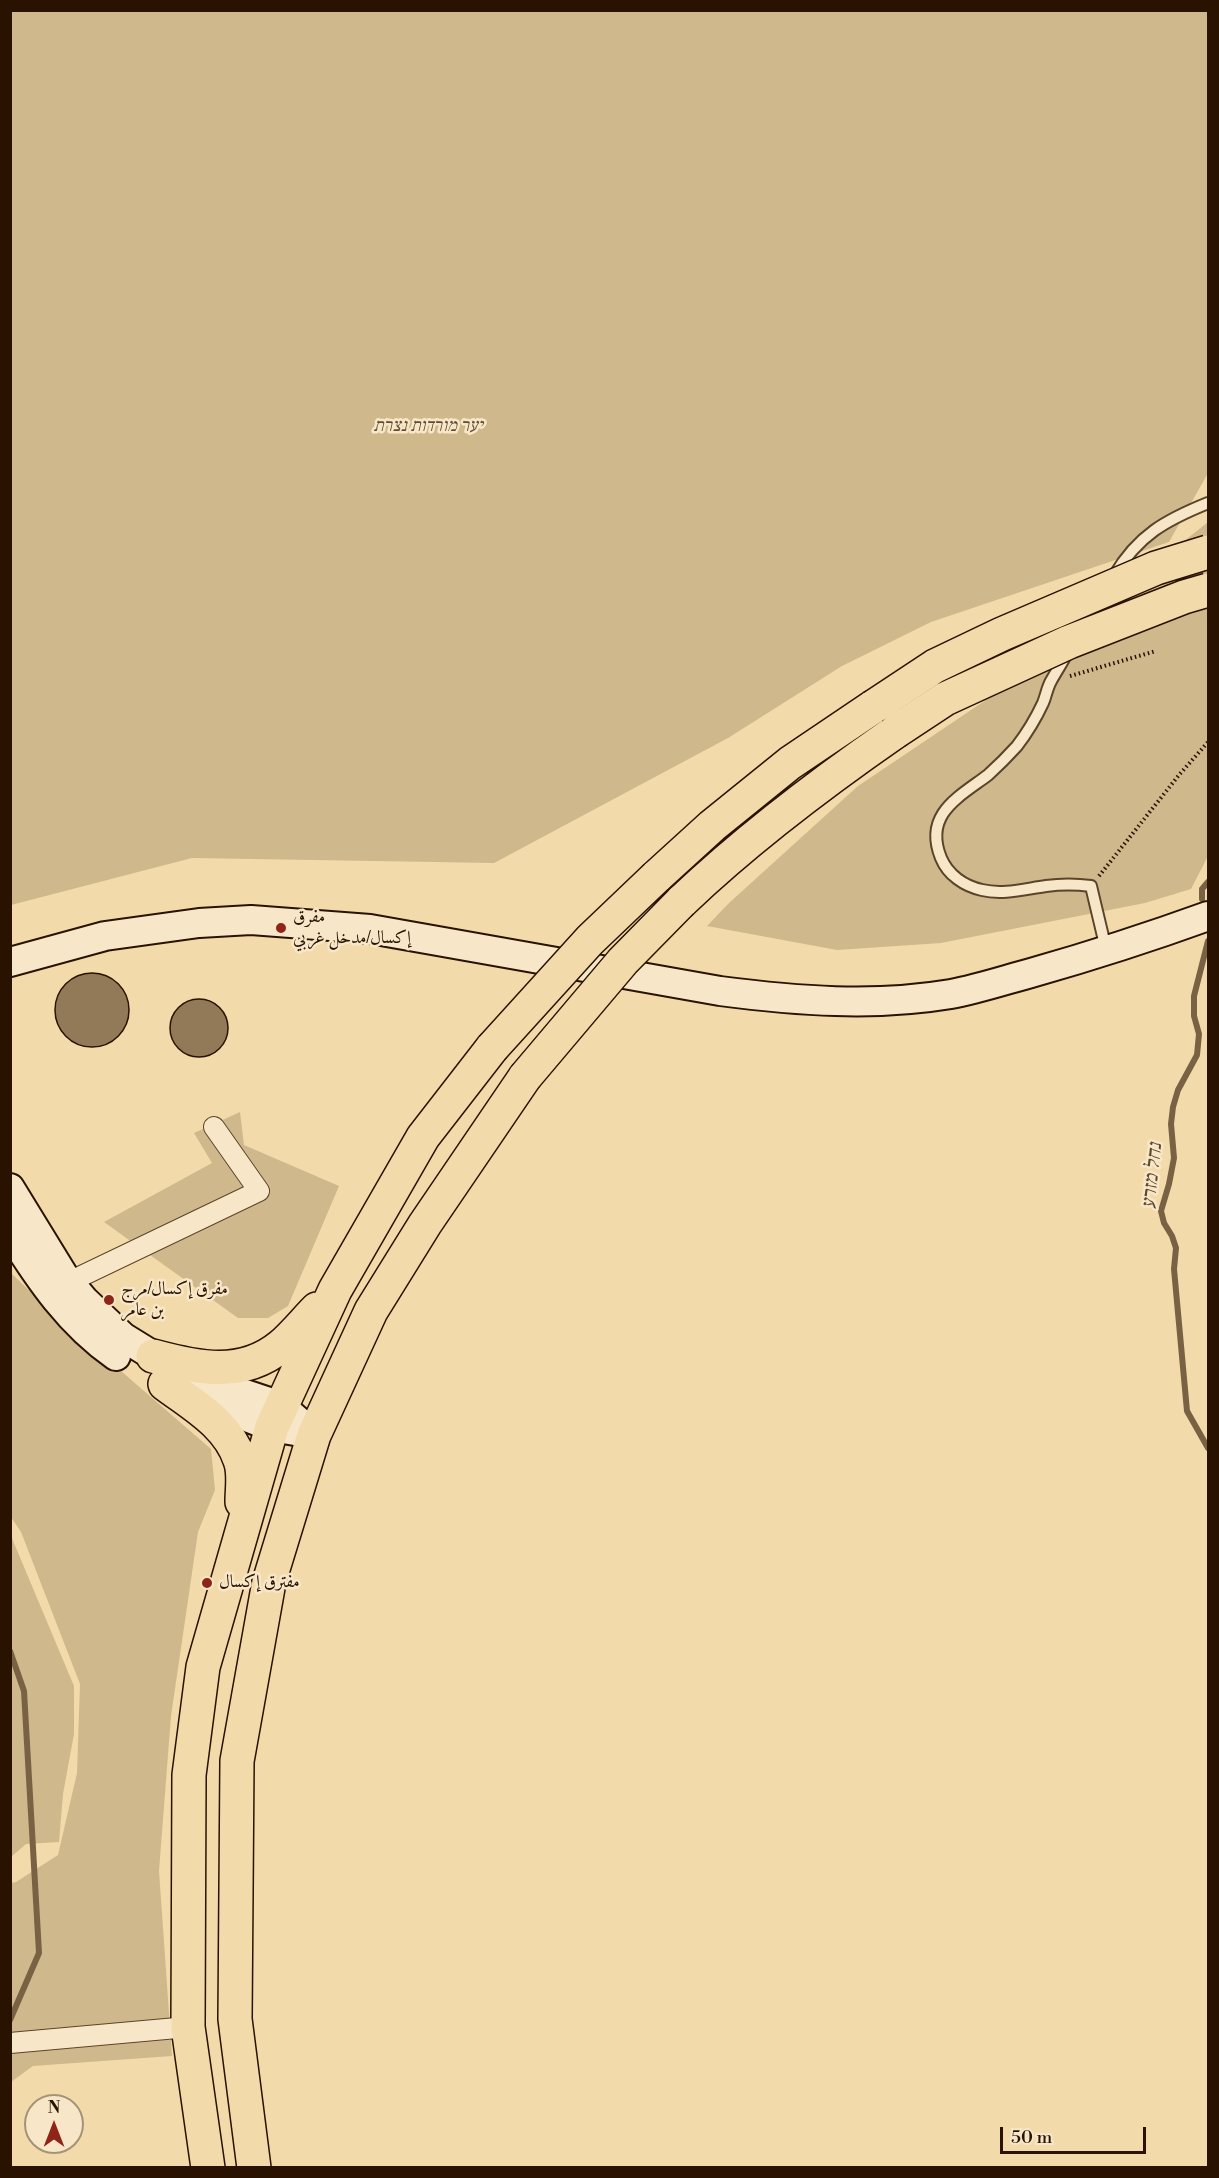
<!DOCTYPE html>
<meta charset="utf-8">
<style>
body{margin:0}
#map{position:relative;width:1219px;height:2178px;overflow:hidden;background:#f2daaa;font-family:"Libre Bodoni",serif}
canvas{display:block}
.frame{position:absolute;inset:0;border:12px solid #291300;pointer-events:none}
.north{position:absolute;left:24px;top:2094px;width:60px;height:60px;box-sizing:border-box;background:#f7e7c8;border:2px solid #a59278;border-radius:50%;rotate:0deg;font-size:16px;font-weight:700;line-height:24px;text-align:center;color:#291300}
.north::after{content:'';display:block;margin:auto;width:21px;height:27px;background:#8f2418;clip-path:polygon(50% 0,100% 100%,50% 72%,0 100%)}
.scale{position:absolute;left:1000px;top:2127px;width:146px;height:27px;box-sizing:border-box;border:3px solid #291300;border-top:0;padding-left:8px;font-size:18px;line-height:21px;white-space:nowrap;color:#291300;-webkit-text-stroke:4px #f7e7c8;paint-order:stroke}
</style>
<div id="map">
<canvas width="1219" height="2178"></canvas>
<div class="frame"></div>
<div class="north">N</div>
<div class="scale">50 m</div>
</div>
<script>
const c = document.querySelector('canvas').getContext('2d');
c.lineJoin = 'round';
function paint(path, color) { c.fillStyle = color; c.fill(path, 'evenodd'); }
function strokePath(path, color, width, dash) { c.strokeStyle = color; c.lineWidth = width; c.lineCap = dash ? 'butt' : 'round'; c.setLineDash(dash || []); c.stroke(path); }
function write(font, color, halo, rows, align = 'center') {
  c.font = font + ' "Libre Bodoni",Amiri,"Frank Ruhl Libre",serif'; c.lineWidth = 5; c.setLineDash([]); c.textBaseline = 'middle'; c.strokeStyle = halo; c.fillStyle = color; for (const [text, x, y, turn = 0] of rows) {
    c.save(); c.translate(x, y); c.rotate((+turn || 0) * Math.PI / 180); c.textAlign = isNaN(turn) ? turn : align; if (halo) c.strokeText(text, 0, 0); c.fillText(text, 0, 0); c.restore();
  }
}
paint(new Path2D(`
 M11,11h1197v462l-39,69 -238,80 -89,44 -114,72 -234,125 -302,-5 -181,47z
 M1208,522v334l-17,33 -46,14 -204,40 -104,7 -130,-24 22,-23 129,-117 125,-84z
 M240,1112l4,33 95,41 -51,120 -20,12h-30l-134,-96 108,-59 -18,-30z
 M10,1272l29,28 172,149 4,41 -17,42 -27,184 -12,155 13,185 -139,10 -22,16v-199l5,-1 42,-27 19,-82 3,-89 -59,-152 -10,-15z
 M11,1536l63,150v48l-11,60 -4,48 -33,2 -15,13z`), '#d0b88d');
strokePath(new Path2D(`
 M1202,899v-10l6,-7
 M1208,941l-14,55v20l5,18 -2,21 -19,35 -5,17 -2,17 3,34 -5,26 -8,27 3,12 8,13 4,12 -2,21 13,142 21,37
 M10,1651l14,40 15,262 -29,67`), '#796243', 6);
const building = new Path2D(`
 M55 1010a37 37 0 1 1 74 0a37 37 0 1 1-74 0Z
 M170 1028a29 29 0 1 1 58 0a29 29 0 1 1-58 0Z`);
paint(building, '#927a58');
strokePath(building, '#291300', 1.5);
const service = new Path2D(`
 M1114,576c24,-41 52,-56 94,-73
 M1067,653c-5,10 -11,19 -16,28 -4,7 -5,15 -8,22 -7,15 -16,30 -26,43 -9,10 -19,20 -29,29 -29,22 -65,39 -47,83 7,17 23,28 41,32 21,5 42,-1 64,-4 15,-2 30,-2 45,0l15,63`);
const minor = new Path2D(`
 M69,1282l190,-91 -45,-64
 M10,2043l178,-16`);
const secondary = new Path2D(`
 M10,962l95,-26 94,-13 52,-3 119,9 350,62c77,10 154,16 231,3 27,-5 54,-14 80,-21 60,-17 119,-36 177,-57
 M10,1188l54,88 20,24 39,37 47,29 39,16 72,24 33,29
 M10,1232c29,47 60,92 106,124
 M191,1395l81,32 23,4`);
const trunk = new Path2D(`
 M656,877l56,-51 78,-63 83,-56
 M681,902c66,-63 139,-118 214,-170
 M153,1356c44,12 89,22 128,-10 13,-11 24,-25 36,-37
 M165,1384c28,21 63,40 75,76 5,13 2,28 2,42
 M208,2168l-20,-141 1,-252 14,-108 69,-240 63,-137 88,-153 69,-89
 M254,2168l-19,-149 2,-258 32,-179 45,-147 57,-124 54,-87 100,-147`);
strokePath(service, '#5b452a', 14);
strokePath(minor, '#5b452a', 22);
strokePath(secondary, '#291300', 32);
strokePath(trunk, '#291300', 36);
strokePath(new Path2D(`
 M1070,676l86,-25
 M1099,876l80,-101 29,-33`), '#291300', 4, [1.5, 3]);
strokePath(service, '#f7e7c8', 10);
strokePath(minor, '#f7e7c8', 20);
strokePath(secondary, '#f7e7c8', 28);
strokePath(trunk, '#f2daaa', 33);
const trunkBridge = new Path2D(`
 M873,707l62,-41 67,-32 154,-66 52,-16
 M895,732l50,-33 124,-57 115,-45 24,-7
 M492,1048l98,-108 66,-63
 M525,1077l98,-116 58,-59`);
strokePath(trunkBridge, '#291300', 36, []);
strokePath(trunkBridge, '#f2daaa', 33);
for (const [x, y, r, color] of [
 [281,928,6,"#8f2418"],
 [109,1300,6,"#8f2418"],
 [207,1583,6,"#8f2418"]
]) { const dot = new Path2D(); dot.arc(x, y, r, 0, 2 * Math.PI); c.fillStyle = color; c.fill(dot); strokePath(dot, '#f7e7c8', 2); }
write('italic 18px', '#634d31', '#f7e7c8', [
 ["יער מורדות נצרת",428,427]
]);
write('18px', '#291300', '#f7e7c8', [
 ["مفرق",293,918],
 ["إكسال/مدخل غربي",293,939],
 ["مفرق إكسال/مرج",121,1290],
 ["بن عامر",121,1311],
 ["مفترق إكسال",219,1583]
], 'left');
write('italic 20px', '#5e472d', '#f7e7c8', [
 ["נחל מזרע",1153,1176,-84]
]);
</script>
